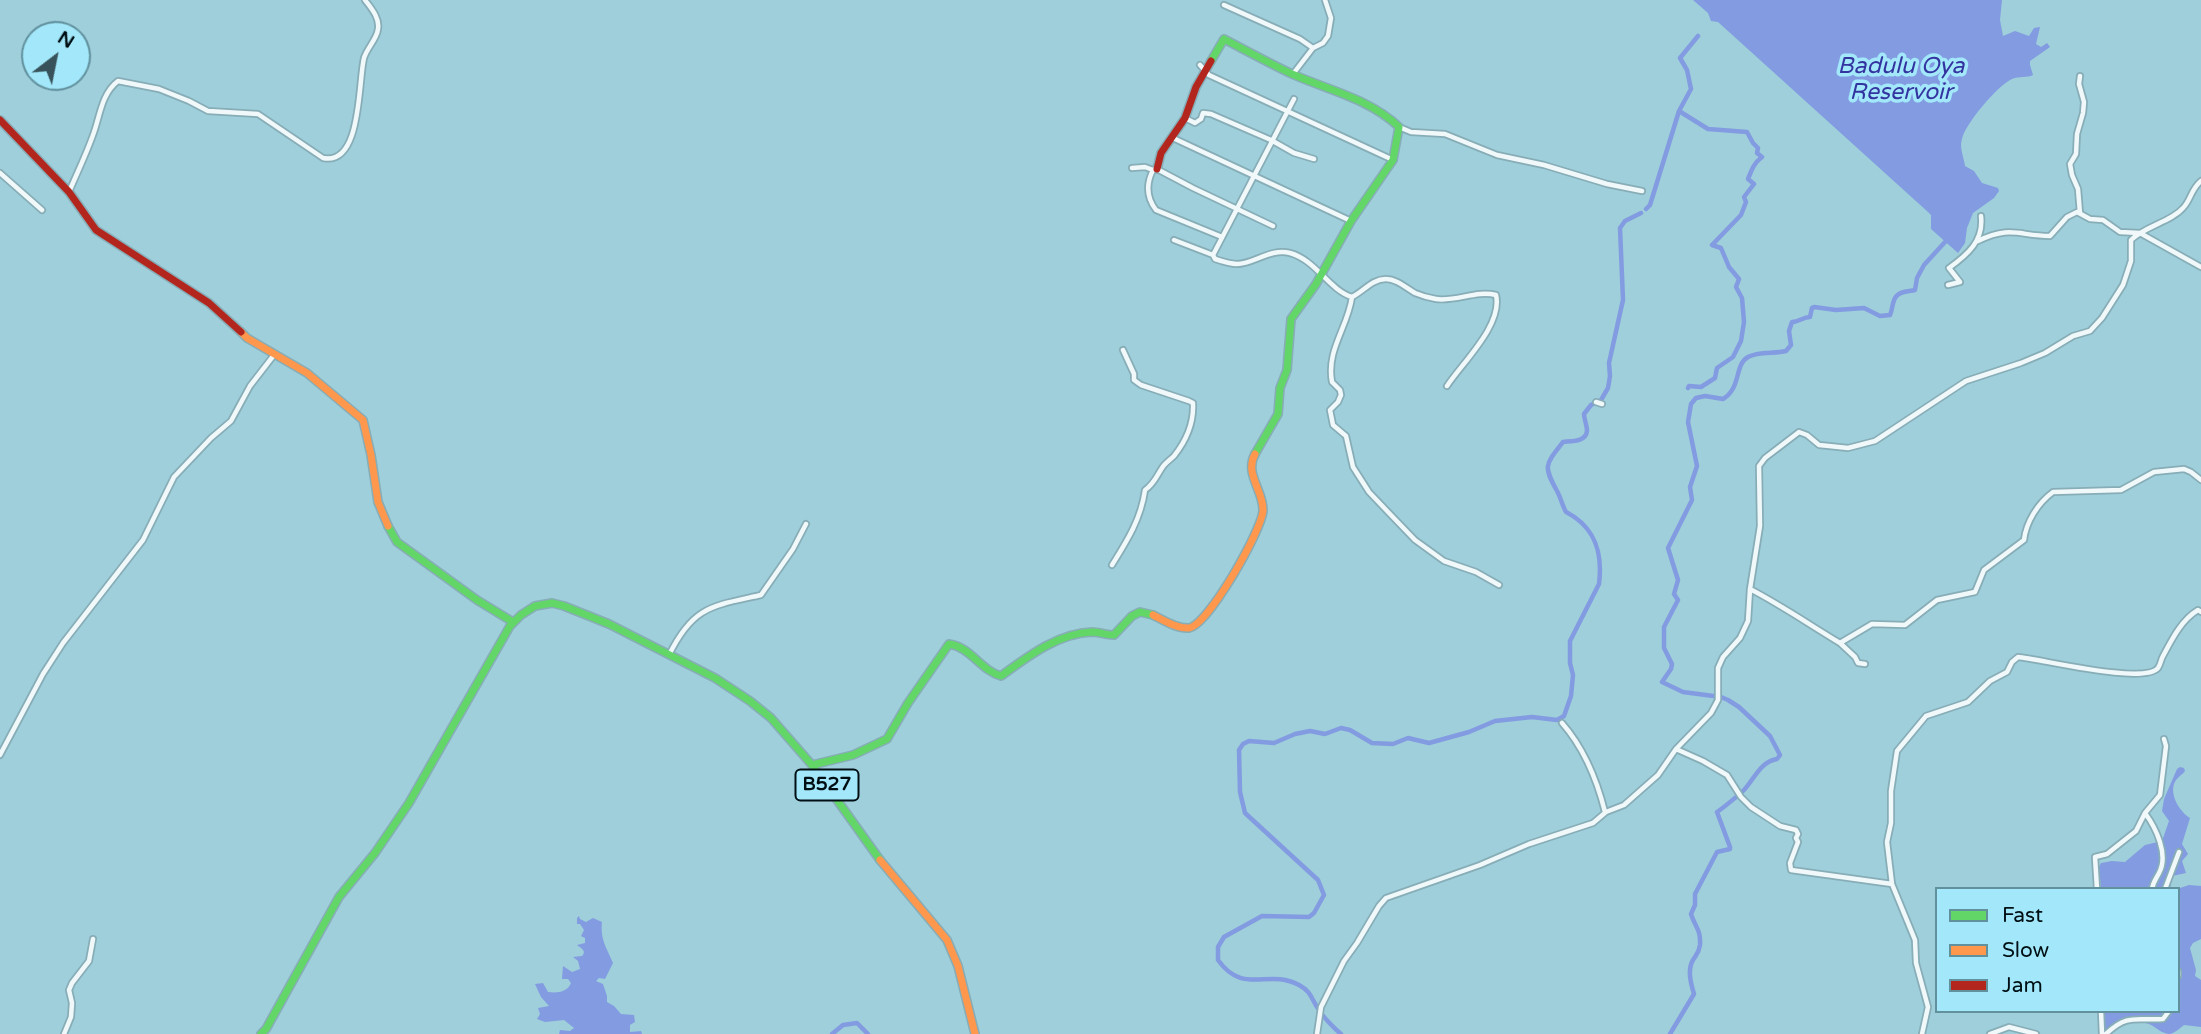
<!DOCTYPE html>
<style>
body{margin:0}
#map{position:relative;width:2201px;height:1034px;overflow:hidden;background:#9ecfdb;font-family:"Varela Round",sans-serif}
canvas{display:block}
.legend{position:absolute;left:1935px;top:887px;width:245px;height:126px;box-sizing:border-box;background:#a3e8fa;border:2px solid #62919e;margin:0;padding:9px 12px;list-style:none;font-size:21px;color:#000f14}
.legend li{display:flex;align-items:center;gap:14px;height:35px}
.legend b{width:35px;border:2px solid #62919e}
.north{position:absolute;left:21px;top:21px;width:70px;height:70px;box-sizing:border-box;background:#a3e8fa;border:2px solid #62919e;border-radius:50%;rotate:32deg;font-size:19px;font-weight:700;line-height:28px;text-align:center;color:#000f14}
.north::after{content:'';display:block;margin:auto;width:24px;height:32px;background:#37525a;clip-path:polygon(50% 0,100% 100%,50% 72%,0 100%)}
</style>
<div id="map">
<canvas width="2201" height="1034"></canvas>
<ul class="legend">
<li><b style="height:9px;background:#63d668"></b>Fast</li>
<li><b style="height:9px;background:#ff974d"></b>Slow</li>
<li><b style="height:9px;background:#b3261e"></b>Jam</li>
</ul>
<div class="north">N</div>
</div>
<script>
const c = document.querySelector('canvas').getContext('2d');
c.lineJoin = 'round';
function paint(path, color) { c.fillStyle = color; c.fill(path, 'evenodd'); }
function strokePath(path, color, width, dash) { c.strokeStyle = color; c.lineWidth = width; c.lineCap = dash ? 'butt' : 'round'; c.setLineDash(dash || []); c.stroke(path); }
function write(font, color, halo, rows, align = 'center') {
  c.font = font + ' "Varela Round",sans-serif'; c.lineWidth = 7; c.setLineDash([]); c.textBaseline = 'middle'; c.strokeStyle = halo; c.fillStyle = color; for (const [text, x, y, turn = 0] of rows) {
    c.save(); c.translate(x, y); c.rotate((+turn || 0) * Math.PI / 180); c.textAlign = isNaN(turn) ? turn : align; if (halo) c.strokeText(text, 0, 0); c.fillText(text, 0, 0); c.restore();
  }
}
paint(new Path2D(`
 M1693,0h309l-2,20 3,16 12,-5 14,5 5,-8 6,-1 -4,17 5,3 6,-4 3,4 -20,14v4l3,10c-6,3 -14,1 -21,4 -14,6 -47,45 -50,60 -3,8 2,19 3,27l9,5 8,12 16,5 1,3 -5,7 -21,15 -6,15 -2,15 -7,10 -27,-24v-14l-3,-3 -210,-190 -7,-1 -3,-8z
 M2180,767l4,1 1,3c-3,4 -9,7 -11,13 -4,12 6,28 16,34l-8,26 6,10 -6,7 4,12 -14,3 -2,13h-69l-2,-22 2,-4 11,-2 13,1 20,-17 17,-4 7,-20 -7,-10 2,-12 13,-30z
 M2189,885l12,1v53l-8,4 -3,5 6,22 -1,6 6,4v47l-17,-2c-4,3 -9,8 -14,9 -8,0 -14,-7 -21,-10 -14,-6 -32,2 -44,10v-23h73v-122h-1z
 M579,916l1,3 6,3 7,-4 9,4c-2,18 5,26 11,41l-8,16 -6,-1 -3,3 7,3 4,12v6l7,4 7,8 13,1 1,7 -5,3v7l11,-1 1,3h-83l1,-4 10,1 4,-3 -10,-8 -19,2 -8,-3 3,-5 -2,-6 11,-2 -8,-9 -6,-13 8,-1 5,9c8,1 19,1 23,-9l-3,-4h-6l1,-13 9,6 8,-3 -2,-8 -5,-4 9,-1c5,-5 -1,-8 -5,-11l8,-2v-5l-4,-2 3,-6 -4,-6h-3v-6z`), '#839be1');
strokePath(new Path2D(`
 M1679,111l29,18 39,3 6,11 5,5 -1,5 5,4c-8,6 -10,12 -14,22l6,5 -10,13 2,5 -5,13 -29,30 9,3 8,19 10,12 -3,8 6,11 2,24 -3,19 -8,16 -16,11 -2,10 -14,9 -12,-1 -1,2
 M1646,209l4,-4 29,-94 12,-22 -4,-19 -7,-12 18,-22
 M832,1034l11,-9 14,-2 11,11
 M1341,1034c-6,-5 -18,-17 -22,-24 -8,-11 -7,-18 -20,-25 -32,-17 -55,11 -81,-25v-13l6,-10 38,-21 47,1 5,-4 10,-18 -6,-15 -73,-67 -5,-21 -1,-42 4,-6 6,-3 25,2 21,-9 15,-3 15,3 16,-6 9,2 22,13 21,1 15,-6 21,5 40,-11 26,-11 37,-4 25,3 7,-4 7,-20 2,-21 -3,-12v-22l29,-57c4,-32 -4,-57 -33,-72 -4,-7 -5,-14 -9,-21 -14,-25 -12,-26 6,-49 8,-1 23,0 24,-11 0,-6 -3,-12 -3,-17l7,-9 10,-5 7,-12 2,-12 -1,-13 14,-63 -3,-72 5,-7 16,-8
 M1670,1034l24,-40c-3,-10 -7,-24 -1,-34 3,-5 6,-7 7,-15 1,-16 -5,-18 -9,-31l4,-9v-11l22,-42 13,-3v-2l-13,-35c6,-4 22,-17 27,-22 11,-12 16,-28 33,-31l3,-4 -10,-19 -31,-29 -11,-7 -7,-3 -38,-5 -21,-10 9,-13 1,-5 -8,-16v-21l14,-27 -4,-6 4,-14 -10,-32 24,-48 -2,-13 7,-21 -9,-44 3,-18 5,-6 9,-2 18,3c19,-12 11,-34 25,-42 10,-6 27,-3 38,-6l5,-6 -2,-14 3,-9c7,0 11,-5 18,-5l2,-9 2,-1 22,3 28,-2 16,8 10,-1c4,-9 1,-20 14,-23 4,-1 8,-1 11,-2l2,-12 7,-13 21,-23`), '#839be1', 4.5);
const street = new Path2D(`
 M1224,5l76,34 13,9
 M1200,65l9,10 184,85
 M1293,74l20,-26 10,-5 5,-7 3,-18 -6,-18
 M2080,76l-1,8 5,18 -1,11 -6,21 -1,20 -6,10 2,11 6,14 2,24
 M1185,118l10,5 6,-4 2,-6 8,1 60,26 23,13 20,6
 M1399,127l12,5 34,2 52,21 47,10 63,19 35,7
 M1173,138l178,83
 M1132,168l13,-1 8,3 4,-1 36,19 80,38
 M1153,170c-7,14 -7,27 3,40l66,27
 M0,173l42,37
 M69,192c8,-19 17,-37 24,-57 7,-18 8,-41 25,-54l41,8 30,12 19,10 50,3 65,44c39,8 35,-76 41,-100 3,-10 13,-19 14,-29 2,-11 -7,-21 -13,-29
 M1174,240l39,15 2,4c6,2 15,5 22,5 17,0 33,-16 53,-11 26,7 39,37 62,44 12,-6 20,-18 34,-18 11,0 20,9 29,14 7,3 15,5 21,6 20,3 40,-9 60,-4 7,30 -34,68 -49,91
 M1978,241c33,-16 41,-5 72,-5l17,-19 10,-5 13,7 13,1 17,12 20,1 61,34
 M1213,255l81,-156
 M1948,285l12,-3 -11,-14c18,-13 35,-27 32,-52
 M1352,297c-4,30 -26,53 -20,85l8,8 1,5 -3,7 -8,8 3,15 13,11 7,31 16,25 20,21 26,27 29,21 32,11 23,13
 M1596,402l6,2
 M1112,565c15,-24 29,-46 33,-75 9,-6 11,-13 17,-22 3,-5 8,-8 12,-12 12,-15 20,-34 19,-53l-4,-2 -48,-16 -7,-5v-6l-11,-24
 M1750,589c31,16 60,36 90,54l32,-19 33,1 32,-25 38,-8 9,-22 40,-30c2,-18 14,-37 29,-48l68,-2 33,-18 30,-3 7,3 10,8
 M1840,643l15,14 3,6 7,1
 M669,655c24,-49 43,-49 92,-60l32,-46 13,-25
 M1562,723c21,24 35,57 43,89
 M1676,749l27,12 24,14 14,22 10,10 29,19 16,4 2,4 -2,4 2,4 -8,21 1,7 101,14 -5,-42 4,-19v-32l6,-40 29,-35 42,-14 22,-21 17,-9 5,-10 6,-5c23,2 126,28 140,11 2,-3 3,-7 4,-10 9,-17 19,-38 36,-48l3,2
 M0,755l43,-81 20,-31 80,-103 31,-63 37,-39 20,-17 19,-35 24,-31
 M2145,813c11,15 24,42 14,60 -3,6 -6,9 -7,16
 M1892,884l23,56 1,23 12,44 -6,27
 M2097,889l-2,-32 12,-3 29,-23 9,-18 15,-18 6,-49 -2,-7
 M2165,889l14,-37
 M2178,971v5
 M2101,1011l1,23
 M64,1034l7,-17 1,-14 -3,-13 3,-7 17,-22 4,-22
 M1317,1034l4,-27 23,-46 13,-18 22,-37 7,-8 94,-33 49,-21 64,-21 13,-11 18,-7 34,-30 18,-26 35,-36 7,-13v-32l5,-11 17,-19 8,-17 2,-32 10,-63 -1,-60 6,-8 34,-26 8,3 12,10 10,1 19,2 27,-7 91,-60 55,-18 24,-10 28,-17 17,-5 12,-13 21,-33 8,-24v-21c14,-14 40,-18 52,-32 8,-8 8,-19 18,-27
 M1990,1034l19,-7 27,7
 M2106,1034c22,-21 31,-13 57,-15l6,-8`);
const fast = new Path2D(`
 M1211,61l13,-22c23,12 45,24 68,35 36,16 78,25 107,53l-6,33 -42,61 -35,63 -25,35 -4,51 -7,18 -2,26 -23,40
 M388,526l9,16 80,58 36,22
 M812,765l41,-10 34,-16 21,-36 41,-59c22,3 31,26 52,32 26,-19 57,-43 91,-44 7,0 14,3 22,3l18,-19 8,-4 13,3
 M261,1034l5,-5 73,-132 36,-44 34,-50 101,-177 11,-11 14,-9 17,-3 12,3 45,18 106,54 35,23 21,17 41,47 68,95`);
const slow = new Path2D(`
 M241,332l6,6 60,35 56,47 8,35 7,47 10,24
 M1153,615c10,5 24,14 36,13 19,-3 72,-96 74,-117 1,-20 -19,-37 -8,-57
 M880,860l67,80 11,26 17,68`);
const jam = new Path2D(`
 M0,120l69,72 27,38 113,73 32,29
 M1157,169l4,-16 24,-35 11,-31 15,-26`);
strokePath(street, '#87adb7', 8);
strokePath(fast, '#87adb7', 10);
strokePath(slow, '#87adb7', 10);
strokePath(jam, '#87adb7', 10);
strokePath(street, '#f0f8fa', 4.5);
strokePath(fast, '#63d668', 7);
strokePath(slow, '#ff974d', 7);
strokePath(jam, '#b3261e', 7);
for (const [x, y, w] of [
 [827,785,63]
]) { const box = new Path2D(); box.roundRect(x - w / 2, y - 15.5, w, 31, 5); c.fillStyle = '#a3e8fa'; c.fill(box); strokePath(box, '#000f14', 2); }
write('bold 19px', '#000f14', null, [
 ["B527",827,785]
]);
write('italic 23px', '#3434a0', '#a3e8fa', [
 ["Badulu Oya",1901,67],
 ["Reservoir",1901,93]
]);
</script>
